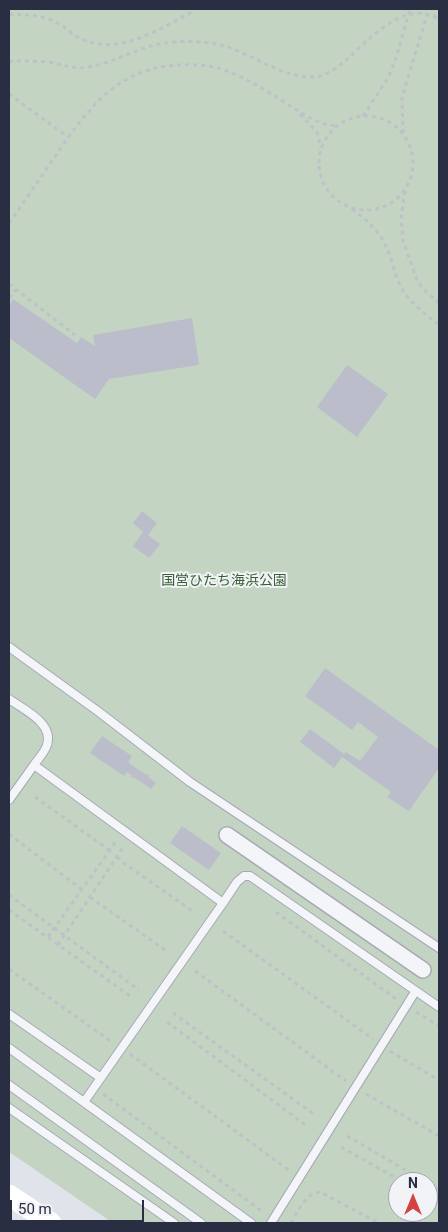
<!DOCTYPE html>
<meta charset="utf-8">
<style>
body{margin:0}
#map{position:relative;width:448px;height:1232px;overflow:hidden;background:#e1e3ea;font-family:Roboto,sans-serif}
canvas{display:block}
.frame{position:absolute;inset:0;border:10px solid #292e43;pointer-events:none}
.north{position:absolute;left:388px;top:1172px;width:50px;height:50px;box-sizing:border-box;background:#f1f3f7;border:1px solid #a1a4af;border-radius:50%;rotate:0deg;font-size:14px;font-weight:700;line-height:20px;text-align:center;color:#292e43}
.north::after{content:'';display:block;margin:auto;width:18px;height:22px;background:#d44242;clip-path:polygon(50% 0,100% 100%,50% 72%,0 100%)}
.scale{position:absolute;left:10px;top:1200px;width:134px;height:22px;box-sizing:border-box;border:2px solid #292e43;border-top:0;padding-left:6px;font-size:15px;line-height:18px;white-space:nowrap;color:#292e43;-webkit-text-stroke:4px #f1f3f7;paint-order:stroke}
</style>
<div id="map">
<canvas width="448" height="1232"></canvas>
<div class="frame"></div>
<div class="north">N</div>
<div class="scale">50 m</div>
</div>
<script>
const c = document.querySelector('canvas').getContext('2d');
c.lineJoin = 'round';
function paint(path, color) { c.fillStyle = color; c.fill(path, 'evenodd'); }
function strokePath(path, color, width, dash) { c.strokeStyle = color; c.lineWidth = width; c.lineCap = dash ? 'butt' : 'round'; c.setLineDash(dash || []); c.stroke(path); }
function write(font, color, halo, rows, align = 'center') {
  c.font = font + ' Roboto,"Noto Sans JP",sans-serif'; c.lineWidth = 4; c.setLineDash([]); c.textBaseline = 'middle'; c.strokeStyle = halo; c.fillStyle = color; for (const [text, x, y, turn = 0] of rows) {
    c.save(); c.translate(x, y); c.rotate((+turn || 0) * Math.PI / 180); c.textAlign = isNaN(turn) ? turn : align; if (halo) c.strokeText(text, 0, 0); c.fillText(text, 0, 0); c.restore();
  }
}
paint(new Path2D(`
 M9,9h430v1214h-326l-104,-71zM398,1182h30v30h-30z`), '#c4d4c2');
paint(new Path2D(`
 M13,299l64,44 4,-6 14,9 -2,-11 99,-17 7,47 -90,14 -14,20 -86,-61v-32z
 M347,365l41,29 -31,43 -40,-30z
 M142,511l15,12 -9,12 12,9 -11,14 -16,-12 10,-14 -10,-9z
 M325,668l114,82v18l-30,43 -22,-14 4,-5 -49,-35 -8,11 -34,-26 10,-13 34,25 2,-2 14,9 18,-24 -20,-15 -6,8 -47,-34z
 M102,736l30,20 -4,6 28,21 -5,6 -24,-17 -3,4 -34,-23z
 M182,826l39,27 -12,17 -39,-27z`), '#bbbeca');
strokePath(new Path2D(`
 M138,780l4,-8`), '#bcbfc9', 15, [15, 8]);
const lane = new Path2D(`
 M9,647l90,65 91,70 249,166
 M9,699c15,11 45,24 38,46 -2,7 -9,14 -13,20l189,138 14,-21 7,-6h6l189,131
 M9,800l25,-35
 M9,1014l92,64
 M9,1048l242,175
 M9,1085l192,138
 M84,1102l139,-199
 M9,1108l165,115
 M271,1223l144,-231`);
const street = new Path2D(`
 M227,835l196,135`);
strokePath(lane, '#a6a9b5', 10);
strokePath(street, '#a6a9b5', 18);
strokePath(new Path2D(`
 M9,14c18,1 35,0 52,11 5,3 10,8 15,11 39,23 82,-6 116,-24
 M434,18l2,-9
 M9,62l5,-1c11,0 23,0 34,1 16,2 23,8 40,5 26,-4 50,-20 76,-24 16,-2 37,-2 53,1 33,7 70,39 103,32 10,-3 19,-10 26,-16 20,-17 52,-55 83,-45 3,1 7,3 10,4
 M9,94l59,43
 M300,114l17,18 4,16
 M363,116l25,-38 8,-20 14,-49
 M319 163a47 47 0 1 1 94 0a47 47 0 1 1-94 0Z
 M403,133l-1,-36 27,-88
 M405,191l-4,27 2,23 14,39 6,9 16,14
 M352,209c18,13 31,26 38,47 4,12 7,25 14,36 9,13 21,22 34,32
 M9,223c15,-21 30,-43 45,-65 33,-48 62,-90 125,-93 14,-1 29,0 42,4 34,11 62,34 93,51l10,4 13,2
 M9,284l66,51
 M9,298l6,-8
 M35,797l74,53
 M9,834l72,55
 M117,857l8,7 69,48
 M9,895l130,95
 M90,897l75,53
 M9,910l124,88
 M276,912l120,87
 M223,931l150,108
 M48,937l69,-97
 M58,945l66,-99
 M9,969l103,73
 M195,971l151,110
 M416,1012l23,14
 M173,1013l142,102
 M167,1022l140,104
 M390,1051l49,29
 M130,1054l160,117
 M103,1094l160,118
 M366,1094l73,42
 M347,1136l79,46
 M341,1147l62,35
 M428,1183l11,7
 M428,1196l11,6
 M291,1223c7,-11 14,-30 29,-31l59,31`), '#bfc1c9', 3, [4, 4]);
strokePath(lane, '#f4f5f8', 8);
strokePath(street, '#f4f5f8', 15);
strokePath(new Path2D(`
 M9,1195l42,28`), '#fff', 21);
write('14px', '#375f35', '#f1f3f7', [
 ["国営ひたち海浜公園",224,581]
]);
</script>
